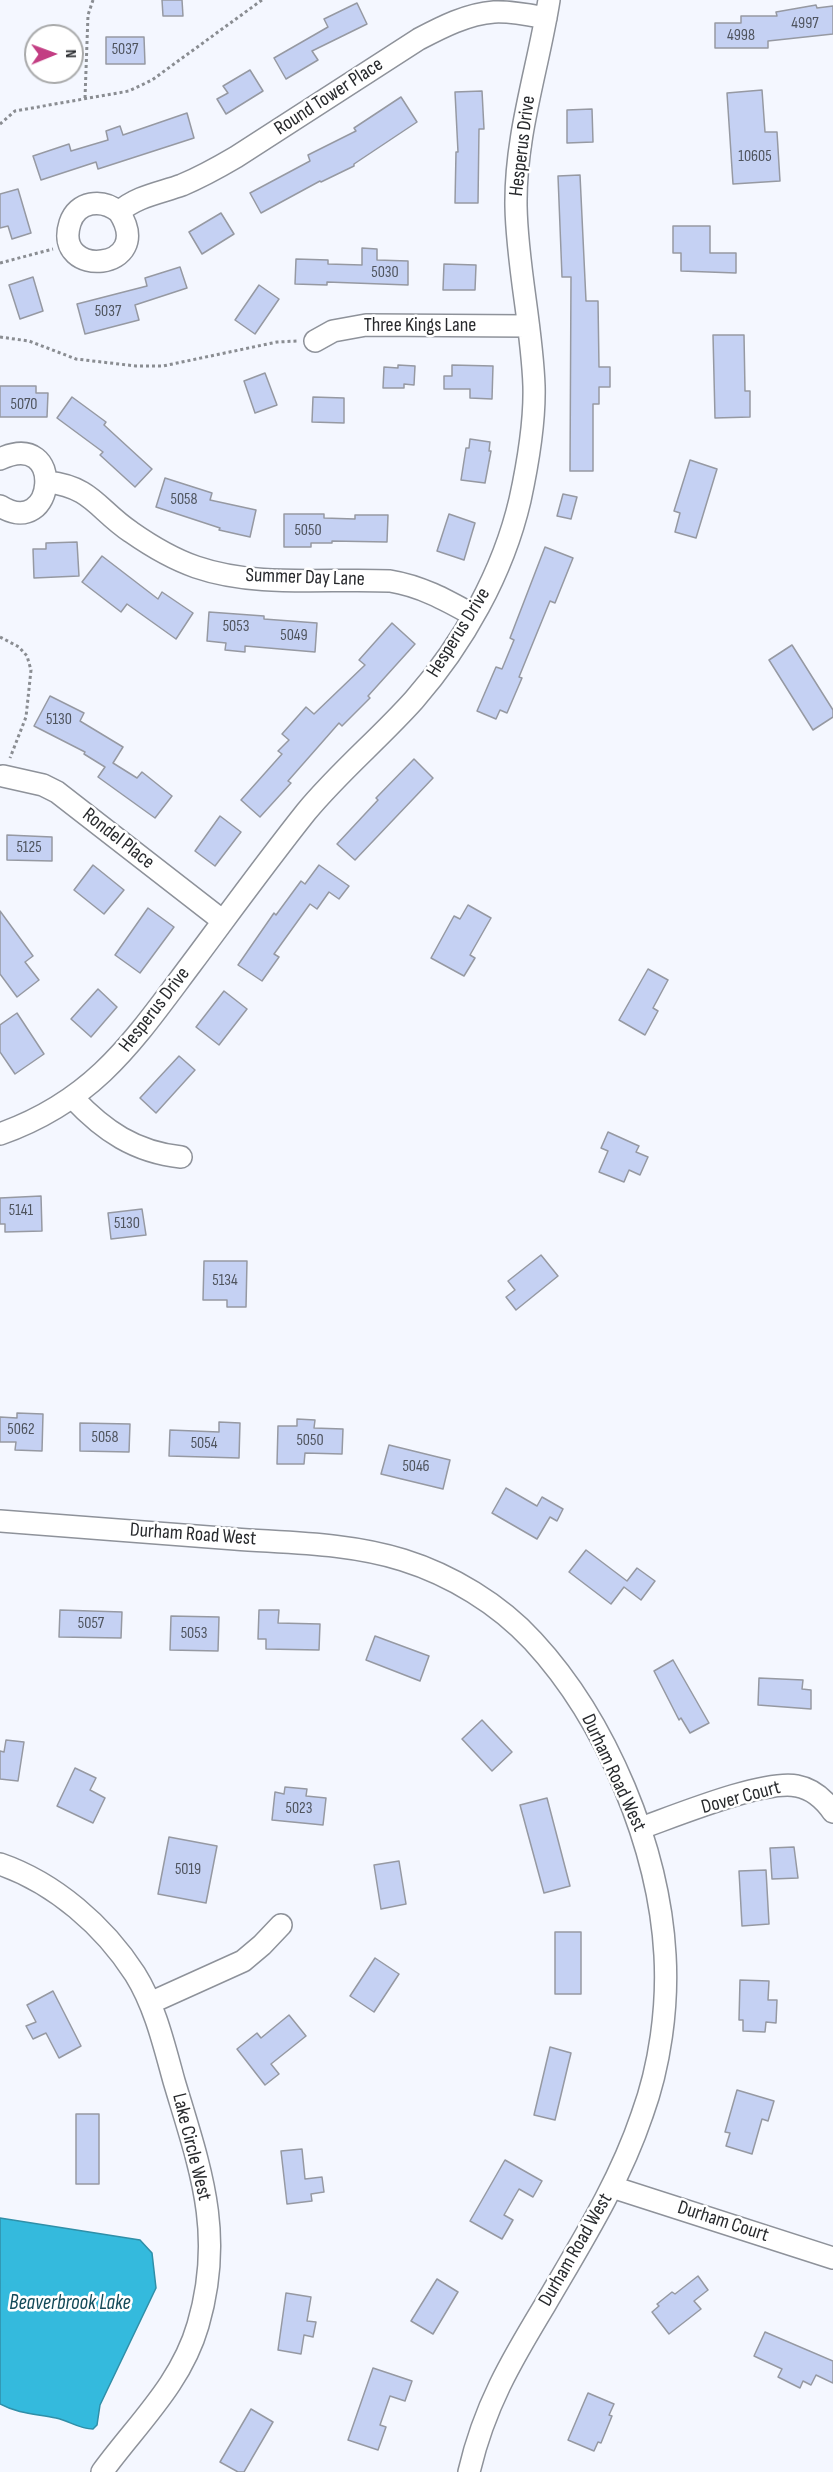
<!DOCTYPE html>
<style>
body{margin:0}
#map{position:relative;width:833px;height:2472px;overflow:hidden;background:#f4f7ff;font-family:"Sofia Sans Condensed",sans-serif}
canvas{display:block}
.north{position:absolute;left:24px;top:24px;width:60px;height:60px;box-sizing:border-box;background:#fff;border:2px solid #a9aaab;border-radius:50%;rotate:89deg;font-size:16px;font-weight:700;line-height:24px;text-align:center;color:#282a2d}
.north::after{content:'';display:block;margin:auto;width:21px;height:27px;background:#c33e83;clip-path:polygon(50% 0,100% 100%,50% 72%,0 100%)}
</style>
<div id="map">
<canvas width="833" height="2472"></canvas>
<div class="north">N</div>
</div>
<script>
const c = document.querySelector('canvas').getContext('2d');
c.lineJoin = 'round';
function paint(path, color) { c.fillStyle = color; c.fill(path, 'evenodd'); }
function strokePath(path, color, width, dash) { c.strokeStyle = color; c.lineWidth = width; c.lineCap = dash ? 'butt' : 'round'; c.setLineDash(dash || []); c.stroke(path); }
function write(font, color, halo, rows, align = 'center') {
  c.font = font + ' "Sofia Sans Condensed",sans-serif'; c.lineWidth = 5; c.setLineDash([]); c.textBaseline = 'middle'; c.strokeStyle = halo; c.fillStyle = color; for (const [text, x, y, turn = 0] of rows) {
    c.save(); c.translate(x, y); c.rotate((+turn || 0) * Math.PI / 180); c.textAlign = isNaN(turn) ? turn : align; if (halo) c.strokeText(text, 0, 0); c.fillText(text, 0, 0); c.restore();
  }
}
const water = new Path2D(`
 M0,2218l140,22 12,13 4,35 -56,117 -3,20 -4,4c-14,0 -23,-8 -37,-11 -19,-4 -38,-4 -56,-14z`);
paint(water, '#34badd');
strokePath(water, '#308fa8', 1.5);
const building = new Path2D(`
 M162,0h20l1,16h-20z
 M357,3l10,21 -55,27 6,9 -32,19 -12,-21 54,-31 -4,-8z
 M816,5l1,3 16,-2v28l-65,7v7h-53v-25h26v-7h36l-1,-4z
 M106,37h38l1,27h-39z
 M250,70l13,21 -37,23 -9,-15 11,-6 -5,-7z
 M762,90l3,42h12l3,49 -47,3 -6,-91z
 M482,91l2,38h-5l-1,74h-23l1,-51h2l-3,-60z
 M401,97l16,25 -63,42v2l-33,16 -1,-1 -59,32 -11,-20 60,-32 -2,-6 48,-24 -2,-3z
 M592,109l1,33 -26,1v-33z
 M187,113l7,25 -96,31 -2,-7 -55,18 -8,-24 36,-12 2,7 37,-11 -2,-9 14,-5 3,9z
 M580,175l6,126h12l1,66h11v20h-11v17h-6v67h-23l1,-194h-9l-4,-101z
 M18,189l13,44 -19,6 -4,-13 -8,2v-34z
 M221,213l13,21 -32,20 -13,-22z
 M673,226h37v27h26v20l-55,-2v-18h-8z
 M362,248l15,1v11l31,1v24l-81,-3v3l-32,-1 1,-25 32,1v4l34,1z
 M444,264l32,1 -1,25h-32z
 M180,267l7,21 -52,17 4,15 -54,14 -8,-30 70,-18 -2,-8z
 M33,277l10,34 -23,8 -11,-34z
 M259,285l20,14 -24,35 -20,-14z
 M713,335h31l1,56h5v26l-35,1z
 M398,365l17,1 -1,19 -10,-1v4h-21l1,-21 14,1z
 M452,365l41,1 -1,33 -22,-1v-9h-26v-13h8z
 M265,373l12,32 -22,8 -11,-32z
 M0,386h36v7h12l-1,24h-47z
 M72,397l34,25 -2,3 48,44 -17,18 -35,-32 3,-3 -46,-34z
 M313,397l31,1v25l-32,-1z
 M470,439l20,3 -1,9h2l-6,32 -24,-3 5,-32h3z
 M690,460l27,9 -21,69 -21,-6 5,-19 -6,-2z
 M165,478l47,15 -2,7 46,10 -6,27 -31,-7 1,-2 -64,-21z
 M563,494l14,3 -6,22 -14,-3z
 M284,514h40v4l31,1v-4h33l-1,27 -55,-1v2h-21v4h-27z
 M449,514l26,9 -11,37 -27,-9z
 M77,542l2,34 -45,2 -1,-29h13v-6z
 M545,547l28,11 -18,45 -5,-2 -31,76 3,1 -15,35 -7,-3 -4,9 -19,-8 19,-44 6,2 12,-29 -4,-2z
 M102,556l56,43 4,-7 31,21 -17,26 -49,-35 -6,8 -39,-30z
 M209,612l55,4v3l53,4 -2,29 -70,-6v6l-20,-2 1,-7 -19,-2z
 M392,623l23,21 -47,52 2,2 -28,28 -3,-3 -51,58 3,2 -31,34 -19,-17 41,-46 -4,-3 11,-11 -7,-6 24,-27 8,7 51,-49 -6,-5z
 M792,645l41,65v7l-20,13 -44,-70z
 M50,696l34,17 -4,8 43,26 -10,16 24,15 5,-6 30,24 -17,22 -57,-41 7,-10 -21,-13 1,-2 -51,-26z
 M414,759l19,19 -78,82 -18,-16 41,-44 -2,-2z
 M220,816l21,16 -26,34 -20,-15z
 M7,835l45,2v24l-45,-1z
 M93,865l31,25 -20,24 -30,-24z
 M319,865l30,21 -10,13 -10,-7 -12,17 -7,-5 -36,50 5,3 -17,24 -24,-16 36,-52 2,2 25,-34 4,3z
 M468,905l23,13 -21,37 5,3 -11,18 -33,-18 23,-42 6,3z
 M148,908l26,19 -34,46 -25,-18z
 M0,911l33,45 -8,6 14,18 -22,17 -17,-23z
 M648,969l20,11 -15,28 5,3 -13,24 -26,-15z
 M98,989l19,18 -26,30 -20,-18z
 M224,991l23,18 -28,36 -23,-18z
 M17,1013l27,41 -29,20 -15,-22v-27z
 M179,1056l16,14 -39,43 -16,-15z
 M608,1132l31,14 -3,6 12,5 -8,18 -11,-5 -5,12 -25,-10 9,-21 -7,-3z
 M41,1196l1,35 -37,1v-8h-5v-26z
 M142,1209l4,26 -35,4 -3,-26z
 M541,1255l17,21 -42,34 -10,-13 9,-7 -7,-9z
 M204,1261h43l-1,46h-19v-7h-24z
 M17,1413l26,1 -1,37 -27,-1 1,-8h-16v-25l17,1z
 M297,1419l18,1 -1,8 29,1 -1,25 -37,-1 -1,11h-27l1,-38h19z
 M219,1422l21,1 -1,35 -70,-2 1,-26 49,2z
 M80,1423l50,1 -1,28 -49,-1z
 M389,1445l61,15 -7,29 -62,-15z
 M506,1488l31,18 5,-9 21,12 -6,12 -7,-4 -13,22 -45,-26z
 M586,1550l41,31 10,-13 18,13 -14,19 -17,-13 -13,17 -42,-32z
 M60,1610l62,2 -1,26 -62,-1z
 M259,1610h20l-1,13 42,1 -1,26 -53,-1v-10h-8z
 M171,1616l48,1 -1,34 -48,-1z
 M375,1636l54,20 -9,25 -54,-21z
 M673,1660l36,63 -19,10 -9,-15 -2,2 -25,-49z
 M759,1678l44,2 -1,9 9,1v19l-53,-4z
 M482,1720l30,32 -20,19 -30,-32z
 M6,1740l18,2 -6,39 -18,-2v-28l4,1z
 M75,1768l21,10 -6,12 15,8 -12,25 -36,-17z
 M285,1787l22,2 -1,7 20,2 -3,27 -51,-5 3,-28 9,2z
 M547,1798l23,88 -26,7 -24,-88z
 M169,1837l48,9 -11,57 -48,-9z
 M794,1847l4,31 -26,1 -2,-31z
 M399,1861l7,43 -25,5 -7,-44z
 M766,1870l3,54 -27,2 -3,-55z
 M555,1932h26v62h-26z
 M375,1958l24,16 -25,38 -24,-16z
 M740,1980l29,1 -1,19h9l-1,23 -10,-1 -1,10 -22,-1v-11h-4z
 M53,1991l28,55 -22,12 -13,-25 -13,6 -7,-13 10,-4 -9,-17z
 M289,2015l17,21 -35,28 8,10 -14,11 -28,-36 20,-16 4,5z
 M550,2047l21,6 -16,67 -21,-5z
 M737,2090l37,11 -6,20 -6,-2 -10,35 -26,-8 4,-13 -5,-1z
 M76,2114h23v70h-23z
 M302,2149l3,30 17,-2 2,15 -13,2 1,7 -25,3 -6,-53z
 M505,2160l37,21 -9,16 -14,-8 -15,26 9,5 -11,19 -32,-18z
 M698,2276l10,14 -14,11 7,8 -32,25 -17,-22 7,-6 -2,-2 15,-12 3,2z
 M437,2279l21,13 -25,42 -22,-13z
 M286,2293l25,4 -4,24 9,1 -3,15 -9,-2 -3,19 -23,-4z
 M765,2332l68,29v22l-17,-8 -5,10 -8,-4 -3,7 -22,-11 4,-8 -28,-13z
 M373,2368l39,13 -7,20 -15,-5 -10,29 6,2 -8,23 -30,-10z
 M588,2393l26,11 -5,11 3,1 -11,27 -3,-1 -4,9 -26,-11z
 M251,2409l22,13 -29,50h-6l-18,-10z`);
paint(building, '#c5d1f3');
strokePath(building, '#9699a2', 1.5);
const minor = new Path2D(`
 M119,212c38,59 -67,68 -49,11 7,-22 32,-25 49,-11 18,-16 41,-19 63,-27 19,-8 37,-18 54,-28l183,-118c23,-12 48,-25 75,-27 17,-1 36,3 52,6
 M315,341l18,-10 33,-6 162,1
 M0,459c66,-31 56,82 0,47
 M48,482c44,5 50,28 83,50 20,14 42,27 65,35 61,21 130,11 194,14 31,5 56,19 83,34
 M3,776l40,9 14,7 166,129
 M73,1098c31,33 62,54 108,59
 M0,1134c96,-34 134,-94 192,-171 38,-51 75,-102 114,-151 33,-40 73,-73 108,-112 49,-56 89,-127 106,-200 8,-37 15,-76 14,-114 -2,-60 -17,-120 -18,-180 -1,-71 22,-137 33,-206
 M0,1521c78,6 157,12 235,18 56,4 114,4 168,21 48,15 96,44 130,81 74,80 126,206 132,314 3,52 -5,111 -23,160 -23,68 -61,128 -97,190 -34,56 -61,102 -76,167
 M641,1828c34,-12 124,-49 156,-42 16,3 27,13 36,26
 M0,1864c55,19 104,62 135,110 20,32 29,71 39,107 26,87 51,152 24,244 -17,59 -61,99 -96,147
 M150,2003l93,-42 19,-16 19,-20
 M612,2187l221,71`);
strokePath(minor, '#8e929a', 24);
strokePath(new Path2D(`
 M85,98l3,-83 5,-15
 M0,124l15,-13 114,-20 23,-11 110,-80
 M0,263l53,-14
 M0,337l29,4 47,18 60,7h27l114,-24 21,-1
 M0,637l19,10 8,9 4,14 -5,47 -16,41`), '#8a8d92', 3, [3, 3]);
strokePath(minor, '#fff', 21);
write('16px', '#4f545e', null, [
 ["4997",805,24],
 ["4998",741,36],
 ["5037",125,50],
 ["10605",755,157],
 ["5030",385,273],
 ["5037",108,312],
 ["5070",24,405],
 ["5058",184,500],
 ["5050",308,531],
 ["5053",236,627],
 ["5049",294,636],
 ["5130",59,720],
 ["5125",29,848],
 ["5141",21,1211],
 ["5130",127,1224],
 ["5134",225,1281],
 ["5062",21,1430],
 ["5058",105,1438],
 ["5050",310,1441],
 ["5054",204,1444],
 ["5046",416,1467],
 ["5057",91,1624],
 ["5053",194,1634],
 ["5023",299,1809],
 ["5019",188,1870]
]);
write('20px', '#282a2d', '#fff', [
 ["Round Tower Place",329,97,-33],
 ["Hesperus Drive",523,146,-83],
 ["Three Kings Lane",420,326],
 ["Summer Day Lane",305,578,2],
 ["Hesperus Drive",459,633,-58],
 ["Rondel Place",118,839,38],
 ["Hesperus Drive",155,1010,-52],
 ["Durham Road West",193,1535,4],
 ["Durham Road West",613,1773,65],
 ["Dover Court",741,1798,-15],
 ["Lake Circle West",191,2147,76],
 ["Durham Court",723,2222,18],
 ["Durham Road West",576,2250,-60]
]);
write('italic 21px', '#134a59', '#fff', [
 ["Beaverbrook Lake",70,2304]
]);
</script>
